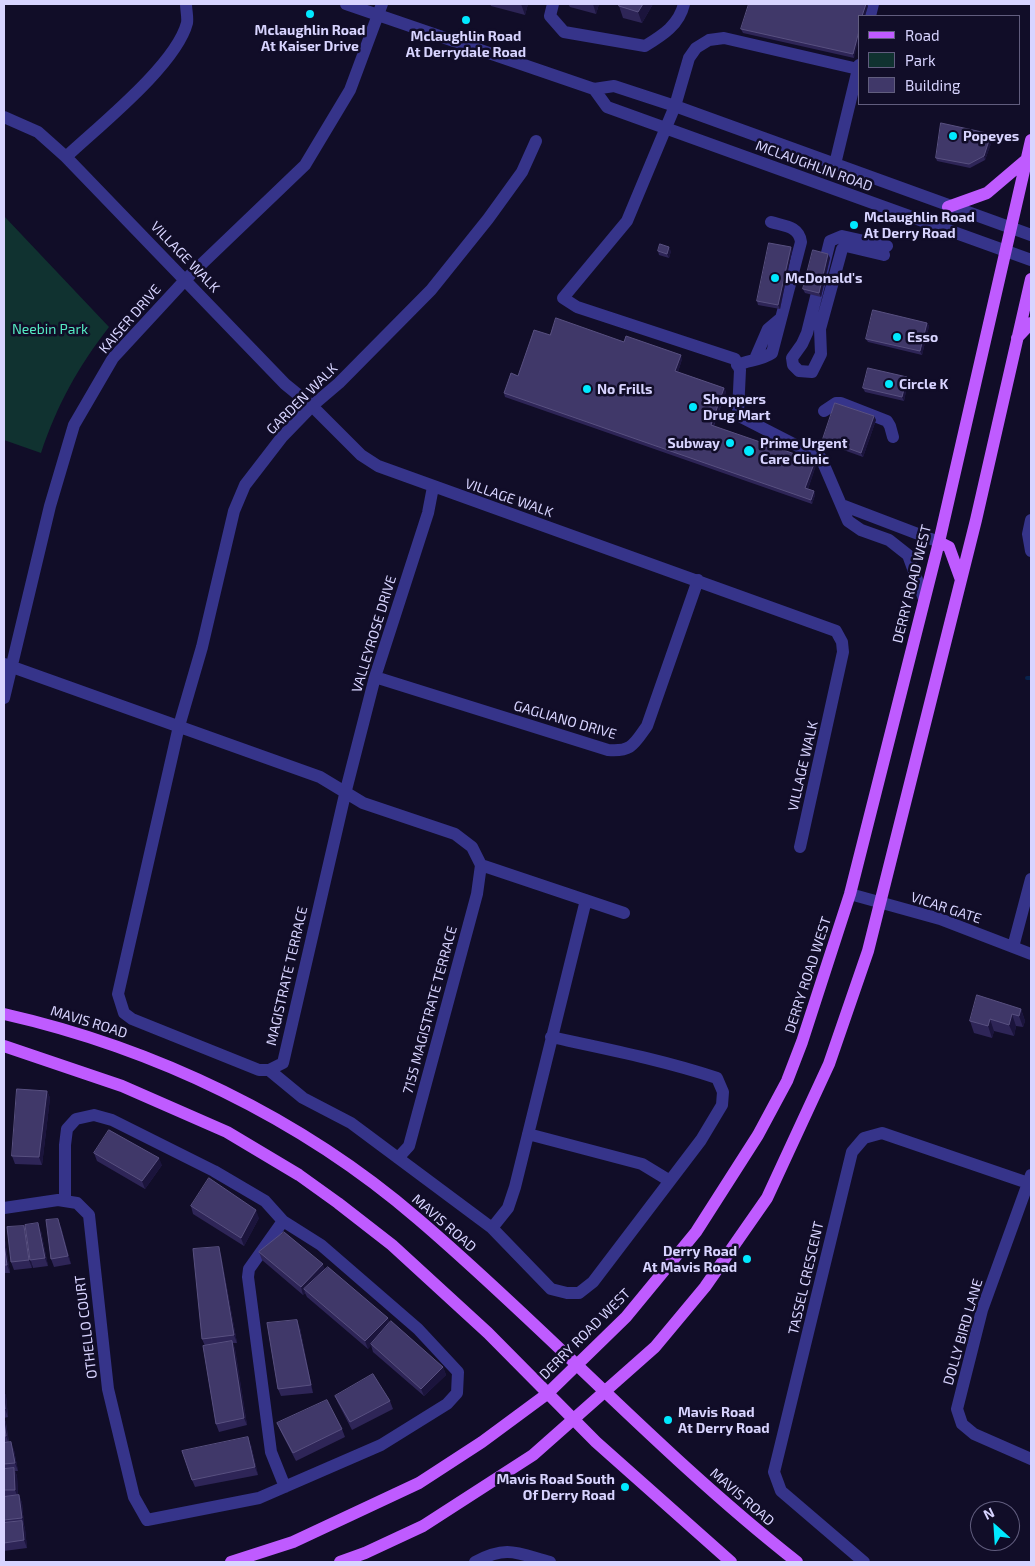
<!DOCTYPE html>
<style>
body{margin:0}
#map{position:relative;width:1035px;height:1566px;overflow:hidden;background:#110d28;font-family:"Exo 2",sans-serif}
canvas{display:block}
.frame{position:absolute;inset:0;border:5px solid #d8d4ff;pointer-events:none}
.legend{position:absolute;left:858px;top:15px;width:162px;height:90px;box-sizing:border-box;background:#110d28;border:1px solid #615d7e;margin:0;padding:6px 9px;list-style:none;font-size:15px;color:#d8d4ff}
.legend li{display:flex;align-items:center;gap:10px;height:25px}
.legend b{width:25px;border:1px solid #615d7e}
.north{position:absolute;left:970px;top:1501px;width:50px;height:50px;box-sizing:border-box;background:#110d28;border:1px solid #615d7e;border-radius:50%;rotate:334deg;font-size:14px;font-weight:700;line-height:20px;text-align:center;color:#d8d4ff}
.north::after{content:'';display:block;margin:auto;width:18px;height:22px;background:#00e9ff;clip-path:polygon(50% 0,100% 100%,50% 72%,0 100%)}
</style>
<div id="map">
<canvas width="1035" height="1566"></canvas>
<div class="frame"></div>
<ul class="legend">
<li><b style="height:6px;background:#bf5bff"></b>Road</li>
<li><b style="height:14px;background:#103230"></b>Park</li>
<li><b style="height:14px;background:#403869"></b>Building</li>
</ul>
<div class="north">N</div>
</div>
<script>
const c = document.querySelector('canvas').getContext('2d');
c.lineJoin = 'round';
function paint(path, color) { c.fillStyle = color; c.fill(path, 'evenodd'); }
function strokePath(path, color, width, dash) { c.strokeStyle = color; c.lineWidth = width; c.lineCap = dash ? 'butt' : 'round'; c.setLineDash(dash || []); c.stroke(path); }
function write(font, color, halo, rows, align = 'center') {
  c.font = font + ' "Exo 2",sans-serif'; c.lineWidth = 5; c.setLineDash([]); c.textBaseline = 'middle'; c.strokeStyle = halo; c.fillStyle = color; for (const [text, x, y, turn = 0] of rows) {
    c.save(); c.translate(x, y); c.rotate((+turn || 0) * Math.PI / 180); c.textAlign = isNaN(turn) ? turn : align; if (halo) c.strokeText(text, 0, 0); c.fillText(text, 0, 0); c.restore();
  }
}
paint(new Path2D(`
 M4,216l105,111c-31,40 -52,78 -68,126l-37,-13z`), '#103230');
strokePath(new Path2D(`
 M1027,678h4`), '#08224c', 4);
strokePath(new Path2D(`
 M346,4l248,85 20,-3 61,20 356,129
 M553,4l-3,12 14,16 81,14c18,-11 34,-21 39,-42
 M870,16l3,-12
 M858,69l-134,-31 -15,2 -13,8 -7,10 -14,48 -48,115 -64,77 14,9 158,52 5,11 -2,42 3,5 80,41 27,63 13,9 28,10 19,15 16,44
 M594,89l13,18 424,153
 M4,117l34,15 28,25 219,227 27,22 49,49 17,11 458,165 6,11 1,10 -43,195
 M66,157c33,-31 110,-92 121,-134 1,-6 -1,-13 -1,-19
 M835,164l24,-99
 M884,255l-38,-9 -4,3 -22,80 1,25 -9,18 -13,-1 -6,-6 -1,-7 10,-14 5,-11 23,-92 12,-5 45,10
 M755,359l13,-30 13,-11
 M737,365c12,-5 25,-5 35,-12l29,-111c-2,-16 -17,-16 -30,-20
 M824,411l12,-8h5l46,18 3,5 3,11
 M433,487l-5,26 -53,164 -29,113 -63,273 -14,7h-10l-127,-51 -8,-6 -6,-19 61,-268 23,-79 32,-136 11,-26 37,-48 30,-31 27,-23 92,-93 57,-71 34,-47 14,-31
 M842,505l97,37
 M1031,520l-3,14 3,17
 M4,664l316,113 43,26 92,31 17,13 9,18 -4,29 -68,252 -11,12
 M375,677l233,73c24,2 26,-6 39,-24l51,-146
 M4,698l46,-192 24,-81 39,-67 73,-79 119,-114 45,-75 32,-86
 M481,865l143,48
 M850,894l90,25 91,35
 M1013,947l18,-68
 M269,1070l34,28 48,25 141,105 59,61 16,4h12l14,-11 108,-142 21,-35 1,-13 -6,-14c-54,-18 -111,-29 -166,-41
 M528,1134l114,30 28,17
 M1031,1175l-49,135 -25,99 5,15 12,10 57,25
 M65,1201v-56l2,-16 9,-10 18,-4 18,5 102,51 51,30 18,20 -34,48 -1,8 23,175 14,35
 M4,1208l54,-8 19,3 12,12 19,174 26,108 13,23 112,-22 122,-53 66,-41 10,-11 1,-21 -40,-43 -97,-84 -38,-24
 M492,1228l16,-20 7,-21 71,-287
 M475,1562c32,-17 42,-9 75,0
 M864,1562l-83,-71 -7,-19 78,-320 12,-14 18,-5 146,50`), '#36348a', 12);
strokePath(new Path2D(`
 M948,207l39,-14 40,-34
 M1017,338l14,-15
 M939,542l10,5 12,33
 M4,1014c150,34 297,104 414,205 130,111 245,238 379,343
 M4,1046l118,40 105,46 72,43 39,28 54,42 96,88 108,109 135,120
 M231,1562l62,-20 126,-59 63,-41 65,-48 79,-77 70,-85 62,-97 29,-54 15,-39 48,-148 89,-352 92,-402
 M340,1562l25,-9 58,-27 110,-71 122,-108 50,-60 62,-89 62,-134 39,-113 108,-431 55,-241`), '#bf5bff', 12);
paint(new Path2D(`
 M490,4h38l-3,11 -34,-9z
 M568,4h31l-3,10 -26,-7z
 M619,4h34l-11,19 -19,-5 -4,-12z
 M868,6l-3,10h-6l-5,42 -111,-25 -2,-4z
 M993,138l-8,22 -15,8 -33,-7 -1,-3z
 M791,247l1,4 -12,58 -22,-4 -1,-4z
 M658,251h13l-2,7 -10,-3z
 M828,254l2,4 -9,39 -16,-4 -2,-4z
 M927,323l2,3 -7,29 -54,-13 -2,-3z
 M550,335l74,7 58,17 -4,13 46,16 2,4 -12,34 102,39 -8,24 6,2 1,4 -3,9 -307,-107 -1,-4z
 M907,377l1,4 -4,20 -39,-9 -2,-4z
 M874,416l2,4 -13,37 -39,-14 -1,-4z
 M1021,1009l4,12 -2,6 -7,-1 -2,10 -20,-5 -2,7 -18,-5 -4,-12z
 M47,1091l3,7 -8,67 -27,-1 -3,-8z
 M94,1153l68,12 -17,24 -48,-28z
 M191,1206l68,12 -15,28 -51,-32z
 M61,1227l10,37 -17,3 -3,-8z
 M41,1231l7,35 -15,2 -2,-7 1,7 -18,2 -3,-8 15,-29z
 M4,1234l6,39h-6z
 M259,1252l66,18 63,48 1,5 54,44 3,8 -22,21 -51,-44 -2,-7 -3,4 -61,-52 -2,-4 -2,2 -41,-35z
 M221,1255l16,88h-4l2,6 12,76 -28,7 -3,-8 -11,-78 -3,-7z
 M300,1328l13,65 -32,3 -3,-7z
 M4,1391l2,5 2,21 -4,1 2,5 3,19 5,8 4,21h-3l2,5 1,19h1l3,8 2,22 1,4 2,19 -23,3z
 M335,1396l55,5 3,8 -41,21 -14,-27z
 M277,1423l65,6 3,8 -49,24 -16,-31z
 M251,1445l7,30 -63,12 -3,-7z`), '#2e2557');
paint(new Path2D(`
 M521,4h7l-3,11z
 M593,4h6l-3,10z
 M643,4h10l-11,19 -4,-11z
 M866,4h1l1,2 -3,10h-3z
 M859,31v9l-5,18 -1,-4z
 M991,134l2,4 -8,22 -1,-4z
 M669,247l2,4 -2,7 -2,-4z
 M791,247l1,4 -12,58 -2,-4z
 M828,254l2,4 -9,39 -2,-4z
 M927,323l2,3 -7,29 -2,-4z
 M681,355l1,4 -5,16 -2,-4z
 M907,377l1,4 -4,20 -2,-4z
 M724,388l2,4 -14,37 -1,-4z
 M874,416l2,4 -13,37 -2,-4z
 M815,461l1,4 -9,27 -2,-4z
 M814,491l1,4 -3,9 -1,-4z
 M1021,1009l4,12 -2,6 -4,-11z
 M1012,1014l4,12 -2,10 -5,-11z
 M990,1019l4,12 -2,7 -4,-12z
 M47,1091l3,7 -8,67 -3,-8z
 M159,1158l3,7 -17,24 -3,-8z
 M256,1210l3,8 -15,28 -3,-8z
 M58,1219l3,8 10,37 -3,-8z
 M38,1223l3,8 7,35 -3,-8z
 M24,1226l3,8 5,34 -3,-8z
 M4,1234l6,39 -3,-8 -3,-21z
 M219,1247l2,8 16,88 -3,-8z
 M323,1264l3,8 -22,17 1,4 -2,2 -2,-8z
 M388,1318l2,8 -22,23 -3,-8z
 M297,1320l3,8 13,65 -2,-8z
 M232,1341l3,8 12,76 -3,-7z
 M443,1367l3,8 -22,21 -3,-7z
 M4,1391l2,5 2,21 -3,-8z
 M4,1417l2,6 3,21 -3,-8z
 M248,1437l3,8 7,30 -3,-8z
 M11,1442l3,8 4,21 -3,-8z
 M14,1468l3,8 1,22 -3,-8z
 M19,1495l3,8 2,22 -2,-7z
 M22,1521l3,8 2,19 -3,-8z`), '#1b143c');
const building = new Path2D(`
 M619,4h24l-5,8 -19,-6z
 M749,4h117l-4,12h-3v15l-6,23 -112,-25z
 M941,123l50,11 -7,22 -15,8 -33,-6z
 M769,243l22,4 -13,58 -21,-4z
 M660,244l9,3 -2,7 -9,-3z
 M813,250l15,4 -9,39 -16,-4z
 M873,310l54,13 -7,28 -54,-12z
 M556,318l68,24 2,-6 55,19 -6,16 49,17 -13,37 104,36 -10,27 9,3 -3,9 -307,-107 7,-20 7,3 16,-46 16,5z
 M868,368l39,9 -5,20 -39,-9z
 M835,403l39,13 -13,37 -38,-14z
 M977,995l44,14 -2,7 -7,-2 -3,11 -19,-6 -2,7 -18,-5z
 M17,1089l30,2 -8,66 -27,-1z
 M109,1130l50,28 -17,23 -48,-28z
 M209,1178l47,32 -15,28 -50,-32z
 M58,1219l10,37 -17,3 -5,-39z
 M38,1223l7,35 -15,2 -5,-35z
 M24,1226l5,34 -18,2 -4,-35z
 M284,1232l39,32 -22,23 -42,-35z
 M4,1244l3,21h-3z
 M219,1247l15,88 -32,4 -9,-90z
 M328,1267l60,51 -23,23 -61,-52z
 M297,1320l14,65 -33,4 -11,-66z
 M391,1321l52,46 -22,22 -50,-45z
 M232,1341l12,77 -28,6 -13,-78z
 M373,1374l17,27 -40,21 -15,-26z
 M4,1397l1,12 -1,1z
 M327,1400l15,29 -49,24 -16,-30z
 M4,1421l2,15h-2z
 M248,1437l7,30 -63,13 -10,-29z
 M11,1442l4,21 -11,1v-21z
 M14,1468l1,22h-11v-21z
 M19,1495l3,23 -18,2v-23z
 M22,1521l2,19 -20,3v-20z`);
paint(building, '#403869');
strokePath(building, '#585080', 1);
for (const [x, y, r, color] of [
 [310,14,5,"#00e9ff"],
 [466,20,5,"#00e9ff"],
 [953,136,5,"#00e9ff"],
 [854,225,5,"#00e9ff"],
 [775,278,5,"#00e9ff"],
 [897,337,5,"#00e9ff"],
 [889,384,5,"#00e9ff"],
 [587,389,5,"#00e9ff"],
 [693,407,5,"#00e9ff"],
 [730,443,5,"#00e9ff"],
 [749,451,6,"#00e9ff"],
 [747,1259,5,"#00e9ff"],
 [668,1420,5,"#00e9ff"],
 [625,1487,5,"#00e9ff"]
]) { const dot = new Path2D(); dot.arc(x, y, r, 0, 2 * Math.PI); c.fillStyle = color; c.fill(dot); strokePath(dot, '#110d28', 2); }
write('bold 14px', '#d8d4ff', '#110d28', [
 ["Mclaughlin Road",310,30,"center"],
 ["At Kaiser Drive",310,46,"center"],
 ["Mclaughlin Road",466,36,"center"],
 ["At Derrydale Road",466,52,"center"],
 ["Popeyes",963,136],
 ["Mclaughlin Road",864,217],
 ["At Derry Road",864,233],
 ["McDonald's",785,278],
 ["Esso",907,337],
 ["Circle K",899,384],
 ["No Frills",597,389],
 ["Shoppers",703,399],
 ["Drug Mart",703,415],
 ["Subway",720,443,"right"],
 ["Prime Urgent",760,443],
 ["Care Clinic",760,459],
 ["Derry Road",737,1251,"right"],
 ["At Mavis Road",737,1267,"right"],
 ["Mavis Road",678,1412],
 ["At Derry Road",678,1428],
 ["Mavis Road South",615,1479,"right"],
 ["Of Derry Road",615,1495,"right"]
], 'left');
write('14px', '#d8d4ff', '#110d28', [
 ["MCLAUGHLIN ROAD",814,166,20],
 ["VILLAGE WALK",185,257,46],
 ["KAISER DRIVE",130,319,-49],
 ["GARDEN WALK",302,399,-45],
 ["VILLAGE WALK",509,498,19],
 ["DERRY ROAD WEST",912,584,-76],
 ["VALLEYROSE DRIVE",374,634,-73],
 ["GAGLIANO DRIVE",565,720,16],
 ["VILLAGE WALK",803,766,-77],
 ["VICAR GATE",946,908,18],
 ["DERRY ROAD WEST",808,975,-72],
 ["MAGISTRATE TERRACE",287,976,-77],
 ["7155 MAGISTRATE TERRACE",430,1010,-75],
 ["MAVIS ROAD",89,1022,17],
 ["MAVIS ROAD",444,1223,41],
 ["TASSEL CRESCENT",806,1278,-77],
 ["OTHELLO COURT",86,1327,-97],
 ["DOLLY BIRD LANE",963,1332,-74],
 ["DERRY ROAD WEST",585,1334,-45],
 ["MAVIS ROAD",742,1497,41]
]);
write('14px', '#55eac3', '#110d28', [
 ["Neebin Park",50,329]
]);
</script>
